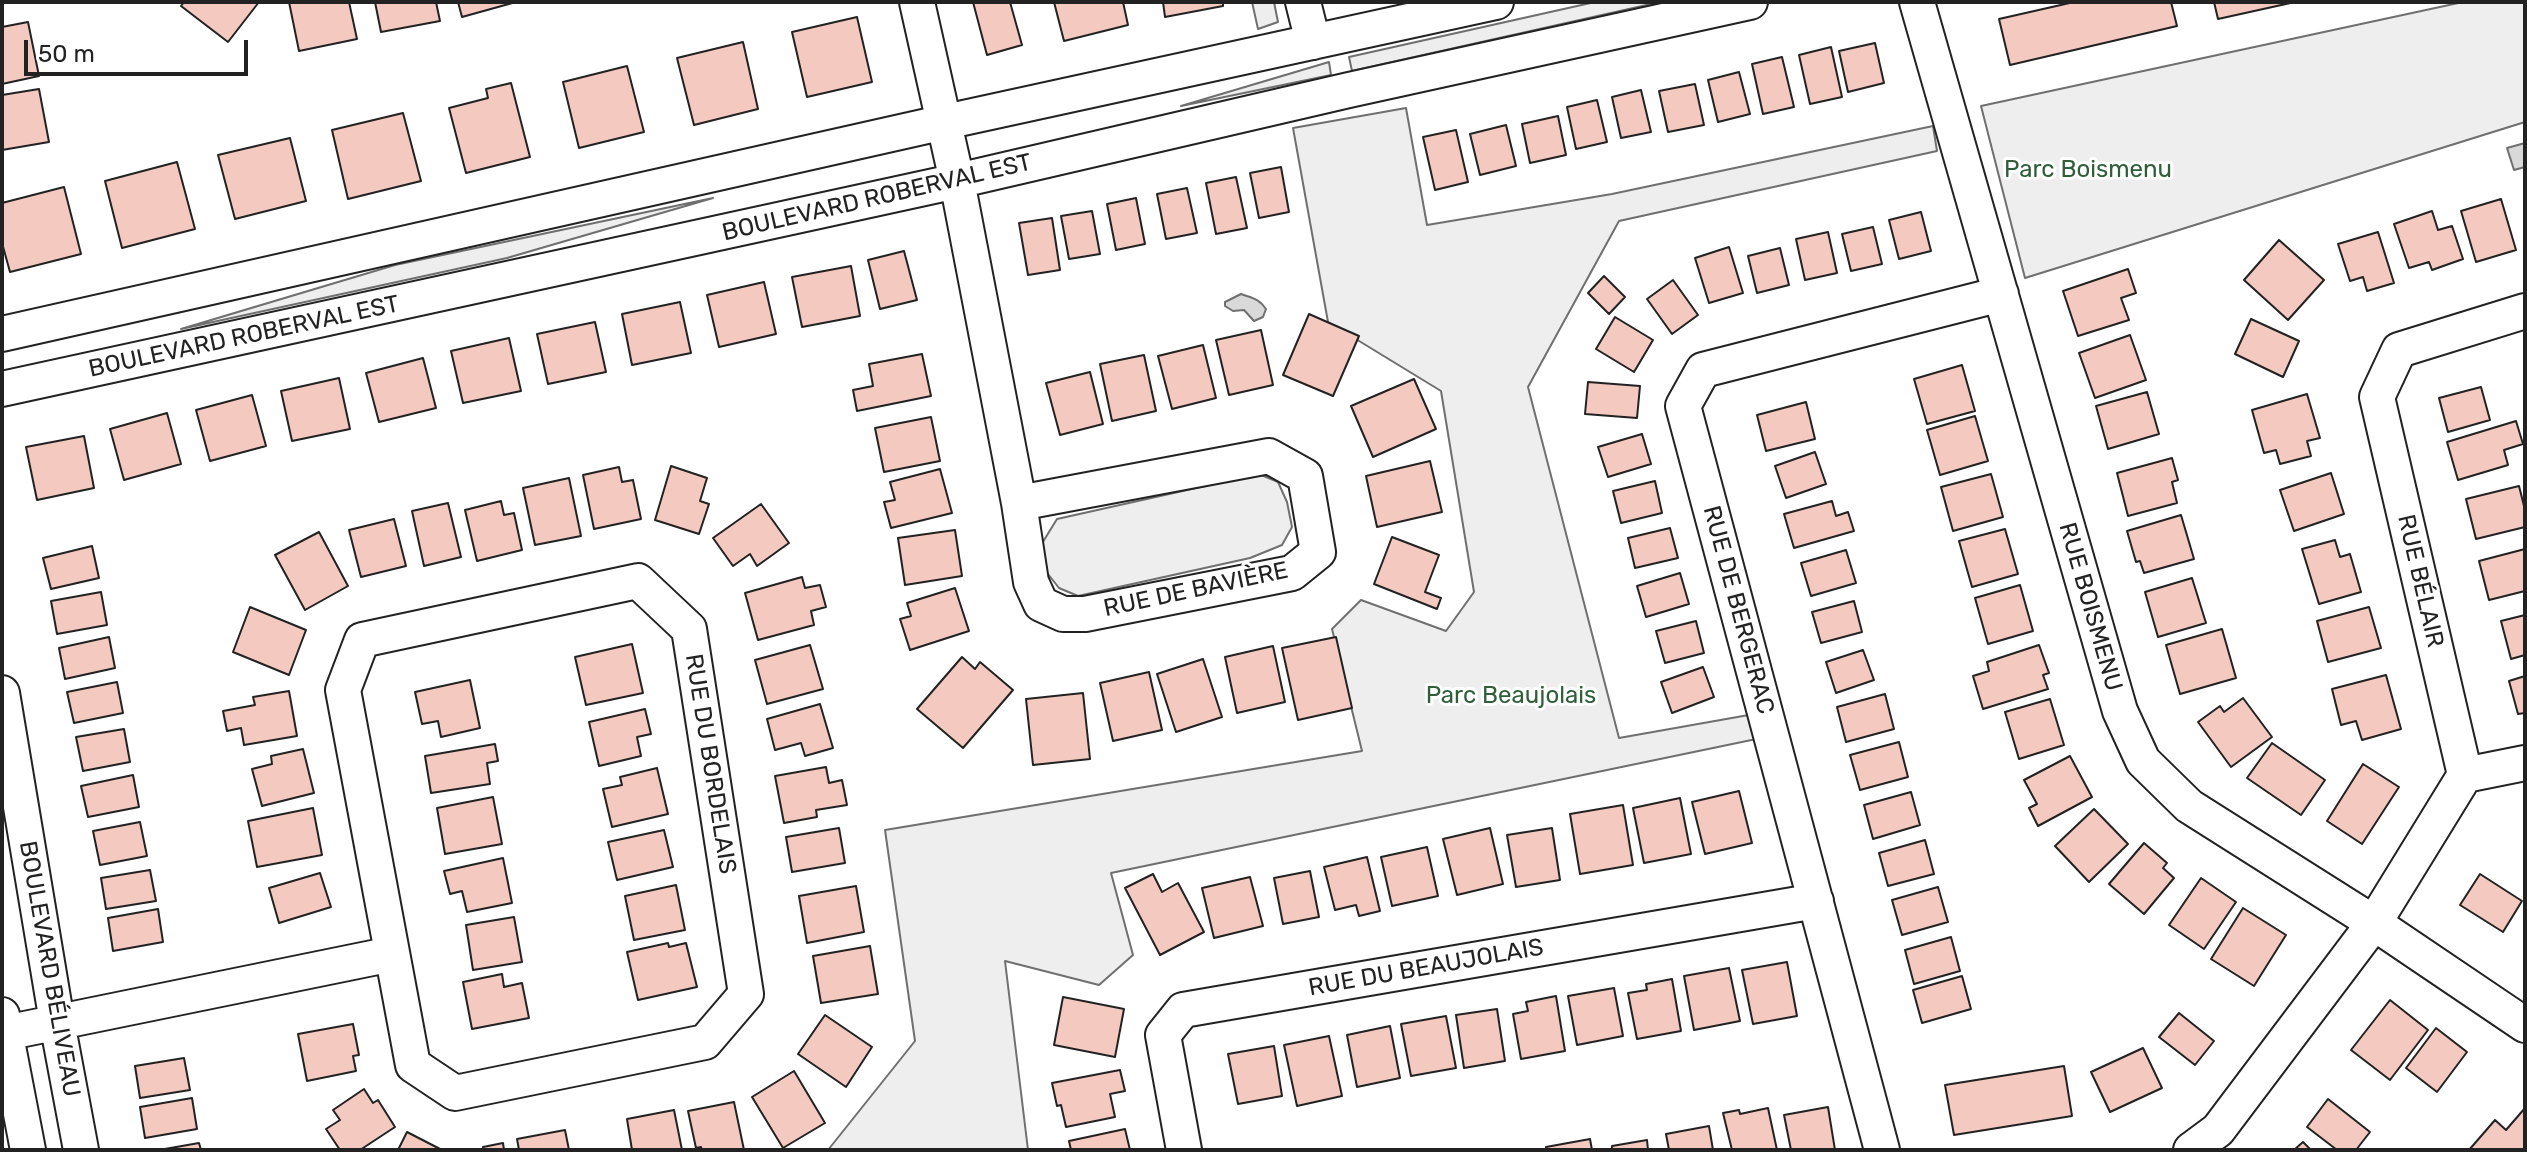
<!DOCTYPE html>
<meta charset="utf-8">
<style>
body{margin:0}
#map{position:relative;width:2527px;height:1152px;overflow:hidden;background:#fff;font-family:Rubik,sans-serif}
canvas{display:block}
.frame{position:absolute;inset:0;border:4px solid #222;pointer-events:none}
.scale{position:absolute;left:24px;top:40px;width:224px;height:36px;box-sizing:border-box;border:4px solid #222;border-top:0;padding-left:10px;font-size:24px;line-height:28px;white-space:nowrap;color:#222;-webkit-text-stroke:6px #fff;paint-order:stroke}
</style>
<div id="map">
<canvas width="2527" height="1152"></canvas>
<div class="frame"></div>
<div class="scale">50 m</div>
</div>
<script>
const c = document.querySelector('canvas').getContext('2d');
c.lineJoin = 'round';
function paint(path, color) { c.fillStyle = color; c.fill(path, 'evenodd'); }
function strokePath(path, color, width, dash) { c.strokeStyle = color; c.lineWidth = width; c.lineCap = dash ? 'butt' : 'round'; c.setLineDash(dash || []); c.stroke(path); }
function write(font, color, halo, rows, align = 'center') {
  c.font = font + ' Rubik,sans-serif'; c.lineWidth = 6; c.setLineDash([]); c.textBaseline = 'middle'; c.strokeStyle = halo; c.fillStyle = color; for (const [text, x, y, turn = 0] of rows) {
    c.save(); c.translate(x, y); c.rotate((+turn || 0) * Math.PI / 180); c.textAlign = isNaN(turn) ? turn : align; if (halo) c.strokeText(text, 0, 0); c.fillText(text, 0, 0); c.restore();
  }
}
const green = new Path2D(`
 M1252,2h22l4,20 -20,7z
 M1595,2h65l-308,69 -3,-14z
 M2463,2h62v120l-500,156 -44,-172z
 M1329,62l2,13 -150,31z
 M1406,108l21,117 185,-31 321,-68 4,25 -318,70 -91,166 91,351 141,-25 6,24 -655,136 22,82 -34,30 -94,-24 23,189h-200l87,-109 -30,-211 477,-79 -30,-122 29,-29 85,31 28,-39 -33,-201 -113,-69 -35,-194z
 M713,198l-206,60 -326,71 214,-64z
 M1259,474l19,8 9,20 5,25 -10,18 -32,13 -172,38 -19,-8 -15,-19 -3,-24 16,-26z`);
paint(green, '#eee');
strokePath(green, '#6f6f6f', 2);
const water = new Path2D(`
 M2525,143v24l-11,3 -7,-22z
 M1241,294c10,4 18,4 25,15l-3,8 -9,4 -10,-11 -11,1 -8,-5v-4z`);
paint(water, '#d9d9d9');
strokePath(water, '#6f6f6f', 2);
const building = new Path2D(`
 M184,2h75l-31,40 -47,-36z
 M289,2h60l8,37 -58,12z
 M375,2h61l4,19 -59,11z
 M458,2h58l-54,15z
 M973,2h37l12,43 -35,10z
 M1054,2h69l5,23 -64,16z
 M1163,2h60v4l-58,11z
 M2074,2h97l6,24 -167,39 -11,-46z
 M2214,2h81l-77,17z
 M857,17l15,65 -65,15 -15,-65z
 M28,22l11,54 -37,8v-57z
 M743,42l15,67 -64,16 -17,-67z
 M1875,43l9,40 -36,9 -9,-41z
 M1831,47l11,50 -32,7 -11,-49z
 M1782,57l12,50 -31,7 -11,-50z
 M627,66l17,66 -65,16 -16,-66z
 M1739,72l11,42 -32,8 -10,-42z
 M511,83l19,74 -64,16 -17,-65 39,-10 -2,-9z
 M1695,84l9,41 -36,7 -9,-41z
 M39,89l10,53 -47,8v-55z
 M1641,90l10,42 -30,6 -9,-41z
 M1597,100l10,42 -31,7 -9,-42z
 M403,113l18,68 -73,18 -16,-69z
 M1558,116l8,39 -36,8 -8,-39z
 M1506,125l10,41 -36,9 -10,-41z
 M1456,130l12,52 -33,8 -12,-53z
 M290,138l16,63 -71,18 -17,-64z
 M177,162l18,67 -73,19 -17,-67z
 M1281,167l8,45 -30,6 -9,-45z
 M1236,177l11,51 -31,6 -10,-51z
 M64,187l17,67 -71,18 -8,-29v-40z
 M1187,188l10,45 -31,6 -9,-45z
 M1136,198l9,46 -29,6 -9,-46z
 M2501,199l15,51 -40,12 -15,-51z
 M1092,211l8,43 -31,5 -8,-43z
 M2432,211l6,19 14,-4 11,33 -31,11 -3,-8 -20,6 -15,-44z
 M1921,212l10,39 -32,8 -10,-39z
 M1052,218l8,52 -32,5 -9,-52z
 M1873,227l9,37 -31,7 -9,-37z
 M1828,232l9,41 -32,7 -9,-41z
 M2378,232l16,51 -27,8 -4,-14 -13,4 -12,-37z
 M2279,240l45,40 -36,40 -44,-40z
 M1729,247l14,46 -34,10 -14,-45z
 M1780,248l9,37 -32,8 -9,-37z
 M904,251l13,49 -37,9 -12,-49z
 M851,266l9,50 -58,11 -10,-50z
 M2128,269l8,24 -15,5 8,22 -51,16 -15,-45z
 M1604,276l21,21 -16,17 -21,-21z
 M1673,280l25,35 -26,19 -25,-35z
 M764,282l12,52 -57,13 -12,-52z
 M680,302l11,51 -59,12 -10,-51z
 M1309,314l50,22 -26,60 -50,-21z
 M1615,317l38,23 -19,32 -38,-23z
 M2251,319l48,22 -16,36 -48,-23z
 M595,322l11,50 -58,12 -11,-50z
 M1261,330l12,55 -44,10 -13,-55z
 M2130,335l16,45 -51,18 -16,-45z
 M509,338l12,53 -58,12 -12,-52z
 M1203,345l13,53 -44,11 -14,-53z
 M922,354l9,42 -74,15 -4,-21 20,-4 -4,-22z
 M1144,355l12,56 -44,10 -12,-57z
 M423,358l13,50 -57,14 -13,-49z
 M1962,365l13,46 -48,13 -13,-45z
 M1090,372l13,52 -43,11 -14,-52z
 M339,378l11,51 -58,12 -11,-50z
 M1414,379l22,50 -63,28 -22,-51z
 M1588,382l52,4 -3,32 -52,-4z
 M2481,387l9,33 -42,12 -9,-34z
 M2147,392l12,42 -51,15 -12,-43z
 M2307,394l13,44 -13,3 4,15 -31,8 -4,-14 -12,3 -12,-43z
 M252,395l14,51 -56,15 -14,-51z
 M1806,402l9,37 -49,12 -9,-36z
 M167,413l14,51 -57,16 -14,-51z
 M1975,416l13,45 -48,14 -13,-45z
 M931,417l9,44 -56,11 -9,-44z
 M2516,421l7,23 -19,6 4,15 -50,15 -11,-38z
 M1642,434l9,30 -43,13 -10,-30z
 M84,436l10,52 -57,12 -11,-53z
 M1815,452l11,32 -40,14 -11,-32z
 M2172,458l6,22 -6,2 5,21 -49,13 -11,-43z
 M1430,461l12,51 -65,15 -11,-51z
 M671,466l36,12 -7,23 9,3 -10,30 -44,-14z
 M619,467l3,15 11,-2 8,39 -47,10 -11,-54z
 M940,469l12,44 -61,15 -7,-26 11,-2 -5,-18z
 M2331,473l13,41 -50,17 -14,-41z
 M1991,474l12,43 -50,14 -12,-44z
 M569,478l12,58 -46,9 -12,-57z
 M1655,481l7,32 -41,10 -8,-32z
 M2519,486l6,24v17l-49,12 -10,-40z
 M501,501l3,14 10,-2 8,37 -45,11 -12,-51z
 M1832,501l4,15 12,-4 6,19 -60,17 -10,-34z
 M448,503l13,54 -37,9 -12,-55z
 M761,504l28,39 -32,23 -7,-12 -17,12 -20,-28z
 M2181,515l13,44 -50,14 -4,-12 -4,1 -9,-31z
 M394,519l12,47 -45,11 -12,-47z
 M1670,528l8,30 -43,10 -7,-30z
 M2005,529l13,45 -46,13 -13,-46z
 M955,530l7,46 -57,9 -7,-47z
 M319,532l29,54 -43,24 -30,-55z
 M1392,537l47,18 -14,37 16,6 -4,11 -63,-25z
 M2335,540l5,17 10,-3 11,38 -42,12 -17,-55z
 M92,546l7,32 -48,11 -8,-31z
 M2525,549v42l-36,9 -10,-39z
 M1846,550l10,33 -45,13 -10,-33z
 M1680,573l9,31 -43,13 -9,-31z
 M802,577l3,11 15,-3 6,22 -15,4 3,14 -56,15 -13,-47z
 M2192,578l14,45 -48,14 -13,-45z
 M2020,585l13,46 -45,13 -13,-46z
 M955,588l14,43 -59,19 -10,-31 11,-3 -4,-13z
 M101,592l6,33 -50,9 -6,-33z
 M1854,601l8,31 -41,11 -9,-31z
 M250,607l56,23 -17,45 -56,-23z
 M2369,607l12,41 -53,14 -11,-41z
 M2525,615v40l-14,4 -10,-38z
 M1696,621l8,32 -39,10 -9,-32z
 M2222,629l14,49 -56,16 -14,-49z
 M109,637l6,31 -50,11 -6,-31z
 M1336,637l16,71 -54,12 -16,-72z
 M632,644l11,49 -57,12 -11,-48z
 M810,645l13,44 -56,15 -12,-44z
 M2039,645l10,28 -6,2 5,14 -65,20 -10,-33 16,-5 -2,-9z
 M1273,646l12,56 -48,11 -12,-56z
 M1863,650l11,30 -38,13 -10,-31z
 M962,657l13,12 5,-7 33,28 -50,58 -46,-39z
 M1203,659l19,58 -46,15 -19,-58z
 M1703,667l11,30 -42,16 -11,-31z
 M1149,672l13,58 -49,11 -13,-58z
 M2386,675l15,54 -39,11 -6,-19 -15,4 -9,-36z
 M2525,676v37l-7,1 -9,-33z
 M470,680l10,48 -39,9 -3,-16 -16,3 -7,-32z
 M117,682l6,31 -49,10 -7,-31z
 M289,691l8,45 -53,9 -3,-17 -14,3 -4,-20 32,-6 -2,-8z
 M1083,693l7,66 -57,6 -7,-66z
 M1885,694l9,35 -48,13 -9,-35z
 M2243,698l29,39 -41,30 -33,-45 22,-16 4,6z
 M2050,699l14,46 -45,14 -14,-47z
 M820,704l13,44 -28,8 -4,-13 -26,7 -8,-31z
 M645,709l6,25 -14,3 4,19 -42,10 -10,-44z
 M124,729l6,33 -47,9 -7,-34z
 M1899,742l9,35 -48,13 -10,-35z
 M2272,743l53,37 -24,35 -54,-37z
 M495,744l3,17 -11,2 3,21 -59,9 -6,-37z
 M303,749l11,44 -52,13 -10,-37 20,-5 -1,-8z
 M2070,756l22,41 -54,29 -9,-18 8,-4 -13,-24z
 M2363,764l36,23 -37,57 -35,-23z
 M826,767l3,16 13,-3 5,25 -31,5 1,7 -33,6 -9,-47z
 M657,768l11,46 -56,13 -9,-38 19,-4 -2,-8z
 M133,775l6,32 -51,10 -7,-31z
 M1739,791l13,52 -47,11 -13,-52z
 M1911,792l9,33 -47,14 -9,-34z
 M493,797l9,47 -57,10 -8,-46z
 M1680,798l11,56 -47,9 -11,-55z
 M1623,805l10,60 -53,9 -10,-60z
 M313,808l9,47 -65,12 -9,-46z
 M2094,809l34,35 -39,38 -34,-36z
 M140,822l7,34 -47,9 -7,-34z
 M839,828l6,35 -53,9 -6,-35z
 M1490,828l13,56 -46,11 -14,-56z
 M1552,828l8,52 -44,7 -9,-52z
 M664,830l9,37 -56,13 -9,-38z
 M1925,840l9,34 -46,12 -9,-33z
 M2144,843l23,20 -4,5 11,10 -30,36 -35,-30z
 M1427,847l11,49 -46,10 -11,-49z
 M1367,857l13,54 -21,5 -3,-11 -21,5 -11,-43z
 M503,858l9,45 -45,9 -5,-21 -12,3 -6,-23z
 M150,870l6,31 -50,8 -5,-31z
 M1310,871l9,46 -36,7 -9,-46z
 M320,873l11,34 -52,16 -10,-35z
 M1153,874l9,18 16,-9 26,49 -44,23 -35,-67z
 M2480,874l42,27 -19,31 -43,-27z
 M1250,877l13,49 -49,12 -12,-50z
 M2201,878l35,24 -32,47 -35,-24z
 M676,885l9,45 -51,10 -9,-44z
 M856,886l8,46 -57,11 -8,-47z
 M1938,887l10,35 -46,13 -10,-35z
 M2243,908l43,27 -32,51 -43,-27z
 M158,909l5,33 -50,9 -5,-33z
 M514,917l8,45 -49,8 -7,-45z
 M1951,937l9,34 -46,13 -9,-34z
 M668,943l1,4 17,-4 11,44 -59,13 -11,-48z
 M870,946l8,48 -57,9 -8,-47z
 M1787,962l10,54 -44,8 -11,-54z
 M1729,968l11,53 -46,9 -10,-54z
 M502,974l2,13 18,-4 7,35 -57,11 -9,-47z
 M1962,976l9,33 -49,14 -9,-33z
 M1672,979l9,52 -44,8 -9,-46 19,-3 -1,-6z
 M1614,988l9,48 -46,9 -9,-49z
 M1556,996l9,55 -44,8 -8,-45 15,-3 -2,-9z
 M1063,997l61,12 -9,48 -61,-12z
 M2390,1000l38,30 -38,50 -39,-30z
 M1497,1009l8,52 -41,7 -8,-53z
 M2179,1013l35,28 -19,24 -36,-28z
 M825,1015l47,32 -26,40 -48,-33z
 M1446,1016l10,52 -45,8 -10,-52z
 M353,1024l6,31 -6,1 3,15 -49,10 -9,-47z
 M1390,1026l10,52 -43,9 -10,-52z
 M2436,1028l31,24 -30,40 -31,-24z
 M1329,1036l13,60 -45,10 -13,-61z
 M1274,1046l8,50 -44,8 -10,-50z
 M2143,1048l19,40 -52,24 -19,-40z
 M184,1058l6,32 -50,8 -5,-32z
 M2064,1066l8,50 -118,19 -9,-50z
 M1120,1070l5,21 -15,3 5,23 -49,10 -5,-22 -4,1 -5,-23z
 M794,1071l31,52 -42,25 -31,-51z
 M364,1089l9,14 5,-3 17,27 -35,23h-20l-14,-21 14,-9 -7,-10z
 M192,1098l5,31 -52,9 -5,-31z
 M2328,1099l42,33 -14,18h-19l-30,-23z
 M734,1102l10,48h-42l-1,-3 -5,1 -8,-37z
 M1828,1107l7,43h-44l-7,-35z
 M1768,1108l9,42h-45l-9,-37 16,-3 1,4z
 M2525,1108v42h-56l26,-30 11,10z
 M674,1110l8,40h-50l-5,-31z
 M1709,1126l4,24h-44l-3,-16z
 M1125,1129l5,21h-59l-2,-9z
 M565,1130l4,20h-50l-2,-11z
 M407,1132l35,18h-44z
 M1590,1139l2,11h-46v-3z
 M1647,1140l1,10h-36v-4z
 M2303,1142l8,8h-17z
 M199,1143l2,7h-42z
 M503,1143l1,7h-21v-3z`);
paint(building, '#f3c9c0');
strokePath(building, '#222', 2);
const minor = new Path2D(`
 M917,2l40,179 62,322 12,79 10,22 22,10h22l207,-41 26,-21 -13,-76 -36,-20 -250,47
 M1303,2l10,40
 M1917,2l203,709 23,50 46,45 185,117 151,102
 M2,334l943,-212 551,-120
 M2,389l955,-208 392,-91 401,-88
 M638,581l51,48 57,365 -41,48 -250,51 -42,-28 -70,-375 19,-50z
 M2,693l55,329 24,128
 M2465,775l60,-12
 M2,1015l26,135
 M5,1033l387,-79
 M1184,1150l-21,-115 20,-25 633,-109
 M1882,1150l-199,-744 20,-36 298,-76
 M2191,1150l27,-20 156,-207 91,-148 -88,-378 22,-47 126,-39`);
strokePath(minor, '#222', 38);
strokePath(minor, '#fff', 34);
write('24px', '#2f5e38', '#fff', [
 ["Parc Boismenu",2088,170],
 ["Parc Beaujolais",1511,696]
]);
write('24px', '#222', '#fff', [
 ["BOULEVARD ROBERVAL EST",877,198,-13],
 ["BOULEVARD ROBERVAL EST",244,337,-12],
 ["RUE BÉLAIR",2420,581,77],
 ["RUE DE BAVIÈRE",1196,590,-12],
 ["RUE BOISMENU",2090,607,74],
 ["RUE DE BERGERAC",1738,610,75],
 ["RUE DU BORDELAIS",710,764,81],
 ["RUE DU BEAUJOLAIS",1426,968,-10],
 ["BOULEVARD BÉLIVEAU",49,969,80]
]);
</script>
